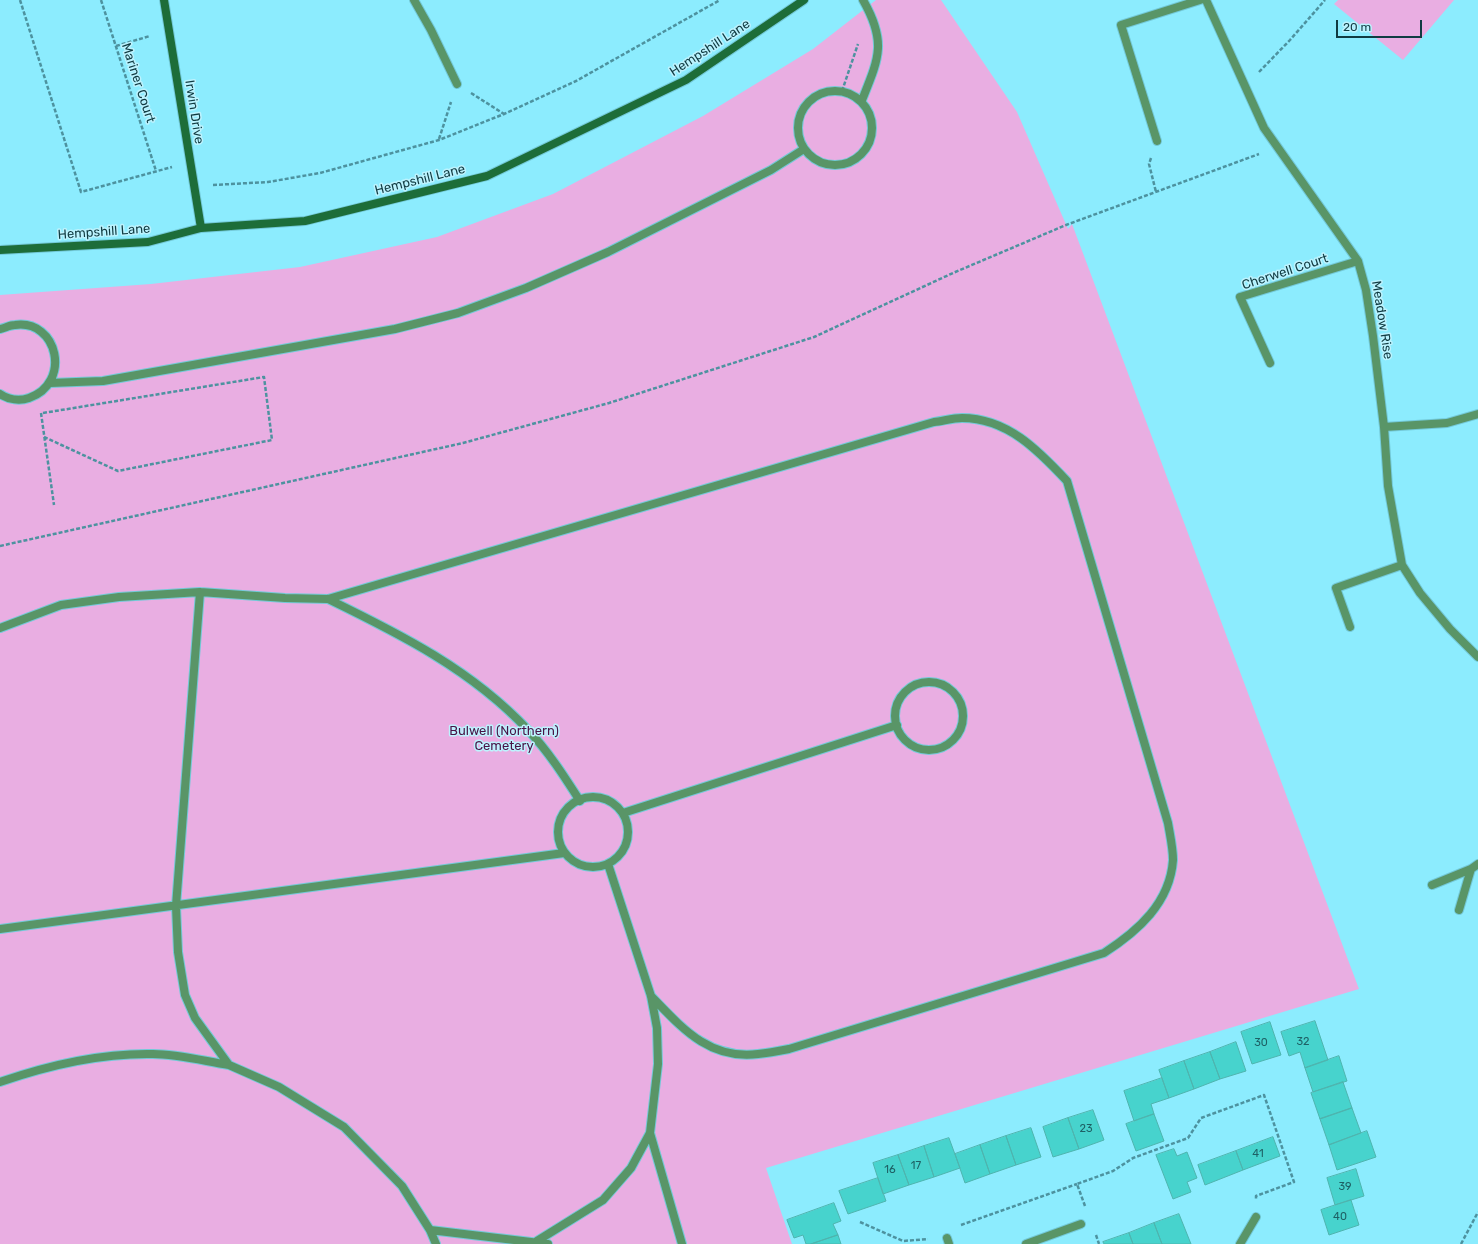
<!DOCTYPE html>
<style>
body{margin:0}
#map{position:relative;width:1478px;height:1244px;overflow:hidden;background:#8cecfe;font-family:Rubik,sans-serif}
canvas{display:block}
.scale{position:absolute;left:1336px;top:20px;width:86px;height:18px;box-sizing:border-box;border:2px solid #103b42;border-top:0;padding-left:5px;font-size:12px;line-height:14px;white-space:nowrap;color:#103b42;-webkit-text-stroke:3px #bdf3fe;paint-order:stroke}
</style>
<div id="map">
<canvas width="1478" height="1244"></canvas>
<div class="scale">20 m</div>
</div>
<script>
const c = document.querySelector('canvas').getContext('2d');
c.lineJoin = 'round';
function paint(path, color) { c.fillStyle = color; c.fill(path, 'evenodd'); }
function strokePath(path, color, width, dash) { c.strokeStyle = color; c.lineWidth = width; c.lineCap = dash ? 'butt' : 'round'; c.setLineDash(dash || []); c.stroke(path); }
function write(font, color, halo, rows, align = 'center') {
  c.font = font + ' Rubik,sans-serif'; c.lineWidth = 3; c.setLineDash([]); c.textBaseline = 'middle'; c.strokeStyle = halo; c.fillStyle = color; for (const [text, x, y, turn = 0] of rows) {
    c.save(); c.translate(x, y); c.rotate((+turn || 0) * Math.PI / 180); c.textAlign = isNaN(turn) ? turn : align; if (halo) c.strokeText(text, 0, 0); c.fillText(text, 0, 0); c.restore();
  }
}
paint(new Path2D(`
 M876,0h65l76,112 51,117 4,-5 287,765 -593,179 26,76h-792v-949l151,-11 149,-17 137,-30 116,-43 150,-78 110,-67z
 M1338,0h116l-51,60 -69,-56z`), '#e9aee2');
const building = new Path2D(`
 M1315,1021l13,39 -23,8 -5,-16 -11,4 -8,-24z
 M1270,1022l11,33 -29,9 -11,-32z
 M1236,1042l10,29 -26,8 -10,-27z
 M1210,1052l10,27 -26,10 -10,-28z
 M1339,1056l8,25 -34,11 -8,-24z
 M1184,1061l10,28 -25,9 -10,-28z
 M1162,1078l7,20 -18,6 3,10 -20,7 -10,-30z
 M1343,1082l9,26 -32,11 -9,-26z
 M1352,1108l9,25 -32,12 -9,-26z
 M1093,1110l11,30 -25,9 -11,-31z
 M1154,1114l10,27 -28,10 -10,-27z
 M1068,1118l11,31 -26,8 -10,-30z
 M1031,1128l10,29 -25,8 -10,-29z
 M1367,1131l9,26 -39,13 -8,-25z
 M1006,1136l10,29 -26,9 -10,-29z
 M1273,1137l7,19 -37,14 -7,-19z
 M949,1138l11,30 -26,9 -10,-31z
 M980,1145l10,29 -25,9 -10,-29z
 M924,1146l10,31 -25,8 -11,-30z
 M1174,1149l3,7 10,-4 10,26 -10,4 4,10 -18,7 -17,-44z
 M1236,1151l7,19 -38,15 -7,-20z
 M898,1155l11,30 -26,9 -10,-31z
 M1356,1169l8,27 -29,9 -8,-27z
 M878,1178l8,23 -38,13 -9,-23z
 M1351,1200l8,25 -30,10 -8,-25z
 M834,1203l7,18 -8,3 5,11 -27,9h-5l-3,-9 -9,3 -7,-18z
 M1179,1214l12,30h-29l-8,-21z
 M1154,1223l8,21h-29l-4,-11z
 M1129,1233l4,11h-29l-1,-2z
 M838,1235l3,9h-30z`);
paint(building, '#47d3cd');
strokePath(building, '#4eb4ae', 1);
const lane = new Path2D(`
 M798 128a37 37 0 1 1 74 0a37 37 0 1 1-74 0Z
 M862,100c17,-42 25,-58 1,-100
 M0,329c5,-1 10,-4 15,-4 43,-6 57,58 14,73 -9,3 -20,2 -29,-4
 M50,383l53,-2 292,-52 63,-16 68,-25 82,-36 163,-82 33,-21
 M200,592l-24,314 2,46 7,43 10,23 34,47 50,22 65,40 58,59 28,44 6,14
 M328,599c72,35 144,71 200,131 20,21 36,46 52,71
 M0,628l61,-23 58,-8 81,-5 85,6 43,1 606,-177c9,-1 19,-4 28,-4 45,0 76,32 105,63l101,342c2,12 5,25 5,37 -3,43 -35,71 -69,93l-315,96c-10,2 -20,4 -31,5 -49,6 -76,-26 -107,-58
 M895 716a34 34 0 1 1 68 0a34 34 0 1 1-68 0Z
 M558 832a35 35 0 1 1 70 0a35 35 0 1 1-70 0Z
 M623,813l274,-88
 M0,929l564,-76
 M0,1082c49,-17 101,-29 153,-28 25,0 51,7 76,11
 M650,1133l32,111
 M430,1230l118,14
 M537,1241l66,-41 28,-32 19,-35 8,-69 -1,-36 -6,-32 -43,-132
 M1026,1244l55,-20`);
const street = new Path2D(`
 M414,0l17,30 26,54
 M1206,0l58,128 94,133 8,29 7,46 11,91 4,59 14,79 18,28 30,36 28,28
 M1157,141l-36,-116 79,-25
 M1270,363l-30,-66 118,-36
 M1384,427l63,-4 31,-9
 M1350,627l-14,-39 66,-23
 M1432,885l39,-16 7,-5
 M1459,910l12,-41
 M947,1238l2,6
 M1240,1244l16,-27`);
const secondary = new Path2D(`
 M164,0l37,228
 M0,250l148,-8 53,-14 104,-7 182,-45 199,-96 118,-80`);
strokePath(lane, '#73c9d8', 10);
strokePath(street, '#73c9d8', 10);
strokePath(secondary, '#73c9d8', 10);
strokePath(new Path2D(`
 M20,0l61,192 91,-25
 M101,0l55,171
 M116,46l34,-10
 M1259,72l31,-32 35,-40
 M842,91l16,-47
 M471,93l33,21
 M439,139l12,-37
 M1151,158l-2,6 7,28
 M213,185l55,-3 52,-9 119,-33 65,-26 72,-33 144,-81
 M41,413l13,92
 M43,413l221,-36 8,63 -154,31 -74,-34
 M0,546l463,-103 146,-40 205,-66 139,-64 113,-48 193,-71
 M1085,1206l-8,-22 36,-13 20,-13 55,-20 13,-20 63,-23 30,87 -38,14v3
 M860,1222l43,19 25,-2
 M961,1225l116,-41
 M1096,1235l3,9
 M1461,1244l17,-32`), '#4d929f', 2.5, [4, 2]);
strokePath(lane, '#599567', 8);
strokePath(street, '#599567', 8);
strokePath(secondary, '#1d6d39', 8);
write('11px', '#1e6165', null, [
 ["32",1303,1042],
 ["30",1261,1043],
 ["23",1086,1129],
 ["41",1258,1154],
 ["17",916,1166],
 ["16",890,1170],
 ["39",1345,1187],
 ["40",1340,1217]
]);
write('13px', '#103b42', '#bdf3fe', [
 ["Hempshill Lane",710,48,-33],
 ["Mariner Court",138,83,72],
 ["Irwin Drive",194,112,81],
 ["Hempshill Lane",420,180,-14],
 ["Hempshill Lane",104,232,-4],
 ["Cherwell Court",1285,272,-18],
 ["Meadow Rise",1382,320,81]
]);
write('13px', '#491346', '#bdf3fe', [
 ["Bulwell (Northern)",504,731],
 ["Cemetery",504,746]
]);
</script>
